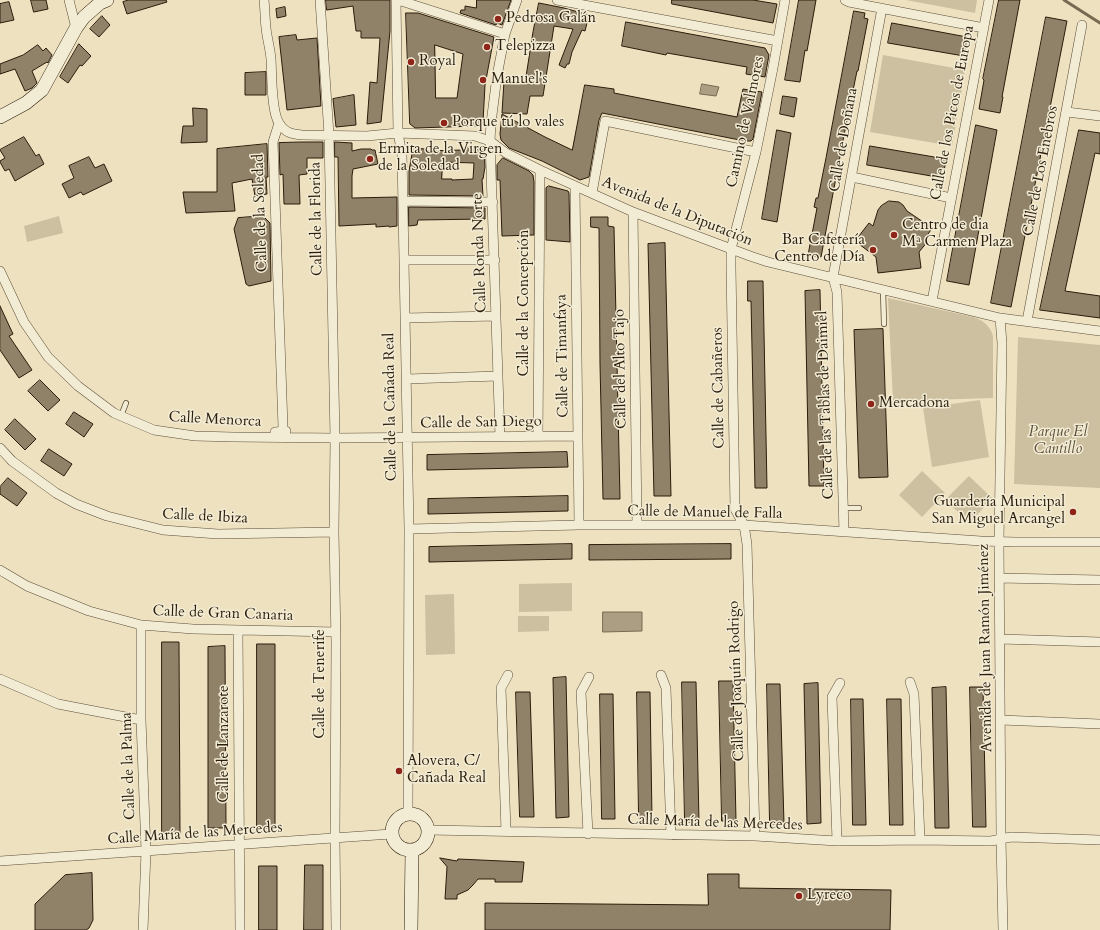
<!DOCTYPE html>
<meta charset="utf-8">
<style>
body{margin:0}
canvas{display:block;background:#ede1bf}
</style>
<canvas width="1100" height="930"></canvas>
<script>
const c = document.querySelector('canvas').getContext('2d');
c.lineJoin = 'round';
function paint(path, color) { c.fillStyle = color; c.fill(path, 'evenodd'); }
function strokePath(path, color, width, dash) { c.strokeStyle = color; c.lineWidth = width; c.lineCap = dash ? 'butt' : 'round'; c.setLineDash(dash || []); c.stroke(path); }
function write(font, color, halo, rows, align = 'center') {
  c.font = font + ' Cardo,serif'; c.lineWidth = 3; c.setLineDash([]); c.textBaseline = 'middle'; c.strokeStyle = halo; c.fillStyle = color; for (const [text, x, y, turn = 0] of rows) {
    c.save(); c.translate(x, y); c.rotate((+turn || 0) * Math.PI / 180); c.textAlign = isNaN(turn) ? turn : align; if (halo) c.strokeText(text, 0, 0); c.fillText(text, 0, 0); c.restore();
  }
}
paint(new Path2D(`
 M906,0h71l-2,13z
 M883,55l82,15 -13,76 -82,-14z
 M59,216l4,17 -36,9 -3,-16z
 M888,298l85,19c8,2 16,8 19,16 1,2 1,5 1,7v58l-100,3z
 M1018,337l82,8v143l-86,-4z
 M980,400l9,57 -57,10 -9,-59z
 M922,471l23,22 -23,24 -23,-22z
 M969,476l23,22 -22,25 -25,-23z
 M572,583v28l-53,1v-28z
 M454,594l1,60 -29,1 -1,-60z
 M518,616h31v15l-31,1z`), '#ccc0a0');
const water = new Path2D(`
 M702,84l17,3 -3,9 -16,-2z
 M603,612h39v19l-39,1z`);
paint(water, '#ab9e82');
strokePath(water, '#786a52', 1);
strokePath(new Path2D(`
 M1064,0l36,23`), '#786a52', 3);
const building = new Path2D(`
 M31,0h15l2,9 -14,3z
 M129,0h37l1,2 -40,12 -4,-12z
 M326,0h64v31l-9,91 -14,2 3,-42 7,1 3,-45h-19v-7h-5l-3,-25 -26,4z
 M477,0h34l-9,25 -5,-2 -1,2 -36,-12 1,-3h4v-4l11,2z
 M672,0h81l24,4 -4,19 -101,-19z
 M799,0h17l-9,51 -2,-1 -5,32 -15,-2z
 M999,0h21l-18,97h1l-3,16 -21,-4 5,-29 -1,-1z
 M9,2l5,18 -14,3v-19z
 M539,3l25,5 25,7 -4,16 -3,-1 -10,22 -3,12h-2l-2,4 -6,-3 14,-36 -19,-3 -11,70h-13l-3,18 -25,-1 2,-32 21,2 8,-51z
 M285,7l1,9 -9,2 -1,-9z
 M854,11l11,2 -1,5 4,1 -10,52h-1l-12,59 -24,127 -13,-2 9,-47 -3,-1 2,-9h2l8,-40z
 M406,13h12l76,24 -9,48 -2,37 -6,4 -62,2 -5,-4zM435,45l28,9 -6,44h-21z
 M102,16l8,9 -11,12 -9,-8z
 M1046,17l21,4 -56,286 -20,-4z
 M626,22l139,26 4,7 -4,22 -19,-3 1,-7 -80,-14 -1,2 -44,-9z
 M892,23l75,14 -3,19 -76,-13z
 M296,35l1,5 20,-2 4,68 -34,4 -8,-73z
 M79,44l12,12 -9,10 -2,-1 -12,18 -8,-6z
 M38,45l5,6 3,-3 6,7 -4,8 -1,-1 -15,9 5,12 -5,5 -7,3 -10,-22 -15,5v-10l23,-9z
 M266,72v23h-21v-22z
 M585,85l29,4v4l123,24 6,-28 19,3 -9,47 -2,2h-6l-143,-28 -3,7 -10,57 -9,3 -38,-19 -33,-13 -8,-8 -1,-6 2,-20 43,23 27,13z
 M354,95l2,30 -20,2 -3,-28z
 M783,96l14,2 -3,19 -14,-3z
 M193,108l14,1v33l-26,1 2,-17h10z
 M976,125l21,5 -28,155 -22,-4z
 M777,130l14,3 -14,89 -15,-3z
 M1079,130l21,3v21l-5,-1 -30,138 35,5v22l-60,-8z
 M24,137l12,19 3,-2 5,10 -29,17 -6,-12 -4,2 -5,-9v-1l5,-3 -5,-8z
 M300,142h23v16h-16v16l-8,1 1,29h-16l-1,-30 -3,1 -1,-32z
 M335,142l17,1v8l9,-2h10l1,1h3l3,14 -25,5 -1,7v22l45,-1v29l-8,1v-1l-13,1v-3l-37,2 -1,-69h-3z
 M267,144l1,33h-2l1,17 -12,2 -3,-17 -20,4 3,28 -49,2 -3,-21h34v-43z
 M870,146l76,13 -3,19 -76,-13z
 M464,147l20,3 1,17 -2,12h-1l1,17 -74,-1v-24l4,-23 12,1v2l38,-1zM443,162l31,1 -1,16 -21,1v-1h-10z
 M89,157l6,11 9,-4 8,17 -29,14 -2,-3 -12,6 -7,-14 12,-6 -5,-12z
 M503,158l26,13 4,4 1,7v53l-32,1 -2,-56h-3v-15z
 M549,186l19,5 1,2 1,49 -24,-2v-52z
 M889,201l10,1 4,3 4,6 25,17 -7,11 3,2 -9,11 2,16 -43,5 -2,-16 -21,-16 14,-18 4,3 5,-16 3,-4z
 M409,207l76,1v11l-67,1 -1,5 -8,1z
 M263,216l7,7 1,58 -22,5 -3,-2 -12,-55 4,-11z
 M591,217h17v9l6,1 6,272h-17l-3,-135 -1,-136 -8,-1z
 M665,243l6,253h-17l-6,-252z
 M748,281h15l4,207h-12l-4,-187h-3z
 M820,290l4,196h-15l-4,-195z
 M0,306l13,28 -4,2 23,34 -13,8 -19,-28z
 M883,329l5,148 -29,1 -5,-148z
 M40,380l20,20 -12,11 -20,-20z
 M74,412l19,12 -9,13 -18,-13z
 M15,419l21,20 -11,11 -20,-20z
 M49,449l23,15 -8,12 -23,-15z
 M567,452l1,15 -141,3v-15z
 M8,478l19,15 -10,13 -17,-12v-7z
 M568,496v15l-140,3v-15z
 M572,544v15l-143,3v-15z
 M731,544v15l-142,1v-15z
 M162,642h17l1,192h-18z
 M257,644h18v184h-18z
 M225,646l1,182h-18v-181z
 M566,677l3,140 -13,1 -3,-140z
 M719,681h14l3,140h-14z
 M682,682h14l3,140h-14z
 M818,683l3,140 -14,1 -3,-140z
 M767,684h13l4,140h-14z
 M946,687l3,141h-14l-3,-140z
 M970,687h13l3,140h-13z
 M516,692h14l4,125h-14z
 M637,692h13l2,127h-13z
 M600,694h13l2,125h-13z
 M851,699h12l3,126h-13z
 M887,699h14l2,126h-13z
 M440,858l17,3 1,-2 66,3 -2,20h-27v-3h-17l-5,6 -5,5 -11,5v4h-12l2,-32z
 M305,865h18v65h-19z
 M259,866h18v64h-18z
 M92,873l1,47 -4,8 -3,2h-51v-26l30,-29z
 M708,874h31v14l152,2 -1,40h-405v-27l223,2z`);
paint(building, '#908269');
strokePath(building, '#2b1c0b', 1);
const lane = new Path2D(`
 M883,290l1,34
 M121,416l5,-13
 M843,508h16`);
const street = new Path2D(`
 M69,0l7,28
 M264,0c1,9 1,19 2,28 1,10 4,20 5,31 1,15 0,52 8,64 6,10 13,11 23,12l65,1 31,-3 77,3 15,5 16,12 34,17 93,42 117,44 18,6 232,56 100,13
 M320,0l9,135 6,303 -1,94 2,111 -1,195 1,92
 M396,0l2,133 4,21 7,375 -1,285
 M398,0l107,34
 M557,0l221,41
 M845,0l4,2 135,26
 M1067,112l33,4
 M852,177l99,21
 M575,186l4,339
 M592,193l13,-72 151,31
 M403,201l90,1
 M633,212l4,313
 M404,260h91
 M0,271l24,51 24,35 30,29 36,27 40,17 41,6 38,1 102,1 243,-2
 M932,301l57,-301
 M405,318l91,-2
 M1000,318l2,25 -3,199 2,297 2,91
 M1027,321l55,-296
 M407,379l91,-3
 M276,433l-1,-1 11,-1 -4,-1 1,-3 -10,-285 6,-19
 M538,436l2,-266
 M500,437l-10,-296 1,-18 6,-47 8,-42 12,-34
 M0,448l12,13 44,32 20,11 31,12 56,14 55,4 116,-2
 M409,529l170,-4h165l237,16 34,1h85
 M844,532l-7,-240 -4,-15 49,-269
 M0,570l27,16 62,25 52,14 52,4 143,3
 M999,578l101,2
 M141,625v95l5,131 -3,79
 M238,630l2,300
 M1000,639l100,3
 M661,675l5,13 5,147
 M0,679l58,25 83,16
 M910,682l4,12 6,146
 M1001,720l99,4
 M428,830l327,6 82,5 83,-1 71,1 20,-4 89,3
 M506,831l-5,-143 7,-13
 M588,834l-7,-142 8,-15
 M755,836l-8,-292 -3,-19 -9,-16 -4,-241v-19l25,-97 17,-84 12,-68
 M837,841l-5,-144 8,-14
 M0,861l391,-27`);
const secondary = new Path2D(`
 M0,117l26,-14 16,-13 34,-62 8,-11 16,-14 7,-3
 M392 832a18 18 0 1 1 36 0a18 18 0 1 1-36 0Z
 M411,930l1,-79`);
strokePath(lane, '#5c4d38', 6);
strokePath(street, '#5c4d38', 10);
strokePath(secondary, '#2b1c0b', 14);
strokePath(lane, '#f3ecd5', 4.5);
strokePath(street, '#f3ecd5', 9);
strokePath(secondary, '#f3ecd5', 13);
for (const [x, y, r, color] of [
 [498,19,4,"#8f2418"],
 [487,47,4,"#8f2418"],
 [411,62,4,"#8f2418"],
 [483,80,4,"#8f2418"],
 [444,123,4,"#8f2418"],
 [370,159,4,"#8f2418"],
 [894,235,4,"#8f2418"],
 [873,250,4,"#8f2418"],
 [871,404,4,"#8f2418"],
 [1073,512,4,"#8f2418"],
 [399,771,4,"#8f2418"],
 [799,896,4,"#8f2418"]
]) { const dot = new Path2D(); dot.arc(x, y, r, 0, 2 * Math.PI); c.fillStyle = color; c.fill(dot); strokePath(dot, '#f3ecd5', 1.5); }
write('15px', '#2b1c0b', '#f3ecd5', [
 ["Pedrosa Galán",506,19],
 ["Telepizza",495,47],
 ["Royal",419,62],
 ["Manuel's",491,80],
 ["Porque tú lo vales",452,123],
 ["Ermita de la Virgen",378,150],
 ["de la Soledad",378,167],
 ["Centro de dia",902,226],
 ["Mª Carmen Plaza",902,243],
 ["Bar Cafetería",865,241,"right"],
 ["Centro de Día",865,258,"right"],
 ["Mercadona",879,404],
 ["Guardería Municipal",1065,503,"right"],
 ["San Miguel Arcangel",1065,520,"right"],
 ["Alovera, C/",407,762],
 ["Cañada Real",407,779],
 ["Lyreco",807,896]
], 'left');
write('15px', '#2b1c0b', '#f3ecd5', [
 ["Calle de los Picos de Europa",953,113,-79],
 ["Camino de Valmores",746,122,-78],
 ["Calle de Doñana",844,140,-80],
 ["Calle de Los Enebros",1041,171,-79],
 ["Avenida de la Diputación",677,212,22],
 ["Calle de la Soledad",261,213,-92],
 ["Calle de la Florida",317,219,-91],
 ["Calle Ronda Norte",480,253,-92],
 ["Calle de la Concepción",525,303,-90],
 ["Calle de Timanfaya",563,356,-91],
 ["Calle del Alto Tajo",621,369,-91],
 ["Calle de Cabañeros",719,388,-91],
 ["Calle de las Tablas de Daimiel",826,405,-92],
 ["Calle de la Cañada Real",391,407,-91],
 ["Calle Menorca",215,420,3],
 ["Calle de San Diego",481,423,-1],
 ["Calle de Manuel de Falla",705,513,1],
 ["Calle de Ibiza",205,517,3],
 ["Calle de Gran Canaria",223,614,2],
 ["Avenida de Juan Ramón Jiménez",986,648,-91],
 ["Calle de Joaquín Rodrigo",737,681,-92],
 ["Calle de Tenerife",321,684,-90],
 ["Calle de Lanzarote",225,744,-90],
 ["Calle de la Palma",129,766,-92],
 ["Calle María de las Mercedes",715,823,2],
 ["Calle María de las Mercedes",195,834,-4]
]);
write('italic 15px', '#5b4d38', '#f3ecd5', [
 ["Parque El",1058,433],
 ["Cantillo",1058,450]
]);
</script>
